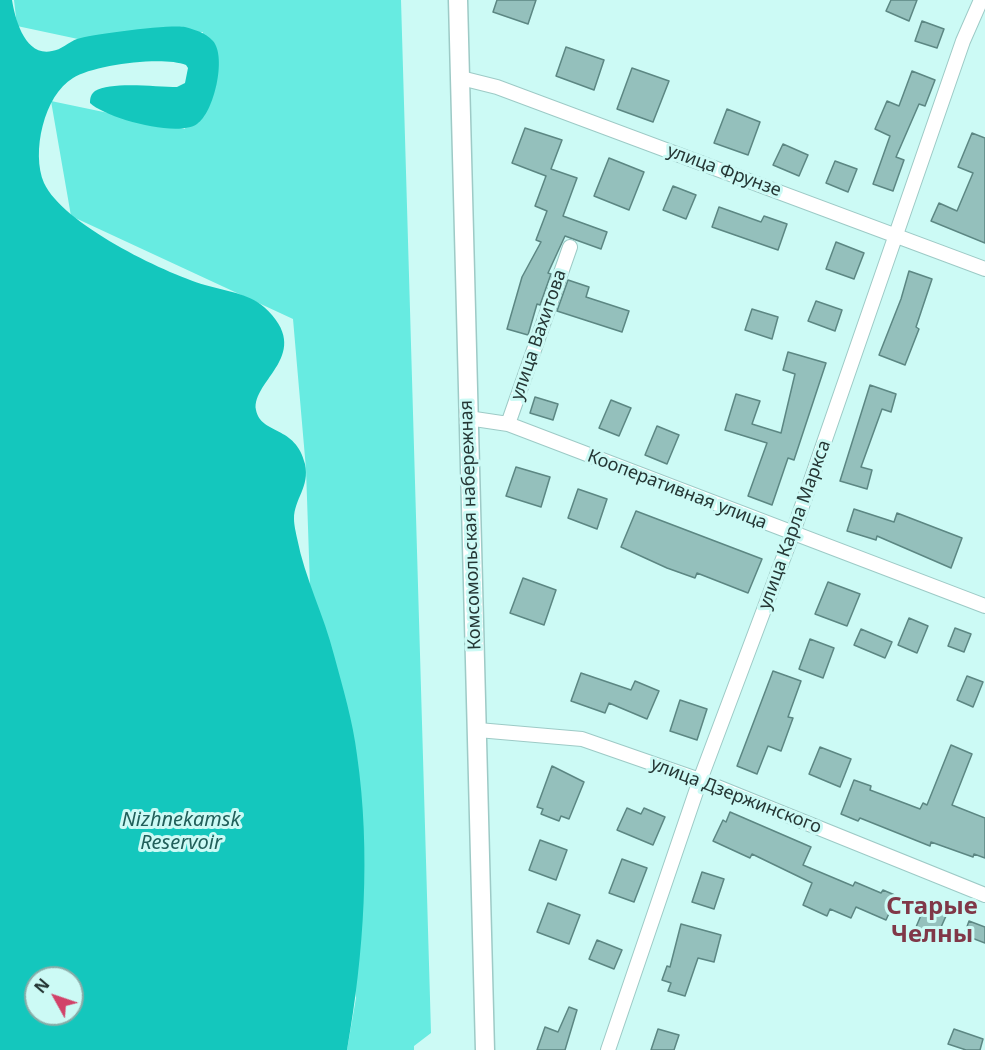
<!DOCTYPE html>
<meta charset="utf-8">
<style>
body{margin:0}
#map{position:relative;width:985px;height:1050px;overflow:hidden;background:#ccfaf5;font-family:"Noto Sans",sans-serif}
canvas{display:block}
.north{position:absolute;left:24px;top:966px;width:60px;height:60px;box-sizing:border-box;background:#ccfaf5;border:2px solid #89aca8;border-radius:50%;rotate:310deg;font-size:16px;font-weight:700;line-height:24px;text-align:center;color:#253735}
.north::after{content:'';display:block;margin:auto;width:21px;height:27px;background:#d14269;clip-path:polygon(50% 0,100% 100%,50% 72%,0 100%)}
</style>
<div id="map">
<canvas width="985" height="1050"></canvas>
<div class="north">N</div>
</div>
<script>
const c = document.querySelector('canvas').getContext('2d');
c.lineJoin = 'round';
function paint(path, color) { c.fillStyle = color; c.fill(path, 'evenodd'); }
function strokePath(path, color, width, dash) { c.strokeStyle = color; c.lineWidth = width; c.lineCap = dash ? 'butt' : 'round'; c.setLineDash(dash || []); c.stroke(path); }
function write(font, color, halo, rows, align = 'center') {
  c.font = font + ' "Noto Sans",sans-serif'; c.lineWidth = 6; c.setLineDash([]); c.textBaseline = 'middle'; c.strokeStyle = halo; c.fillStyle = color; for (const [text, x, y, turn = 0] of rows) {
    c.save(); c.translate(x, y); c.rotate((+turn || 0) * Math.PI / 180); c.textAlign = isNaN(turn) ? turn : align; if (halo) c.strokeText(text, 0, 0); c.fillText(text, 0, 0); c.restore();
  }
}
paint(new Path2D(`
 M14,0h387l30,1033 -17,13v4h-67l9,-52 -46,-412 -4,-117 -13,-150 -222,-103 -20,-115 134,28 18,-97 -125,7 -61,-13z`), '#67ebe1');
paint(new Path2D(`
 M0,0h12c3,19 13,57 40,51 9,-1 17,-9 25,-12 14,-5 95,-15 108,-12 10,3 20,5 28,14 14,16 1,72 -16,83 -20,14 -91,-6 -107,-21 0,-5 1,-9 5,-12 16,-10 62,-4 82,-4l8,-4 3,-15 -2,-3c-24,-9 -92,0 -113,13 -29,17 -42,75 -29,105 19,41 118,89 161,102 20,6 43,8 59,22 52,47 -13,73 -8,103 5,25 40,15 49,54 5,23 -11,35 -11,55 0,6 2,14 3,19 8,41 27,77 37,117 9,33 19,67 23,100 14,97 7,199 -10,295h-347zM36,978h36v36h-36z`), '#14c7bd');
const building = new Path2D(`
 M497,0h39l-8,24 -35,-12z
 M891,0h26l-8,21 -23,-10z
 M922,21l22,8 -7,19 -22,-7z
 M566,47l38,13 -10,30 -38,-14z
 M632,68l37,13 -16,41 -36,-13z
 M912,71l23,9 -10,26 -6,-2 -23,53 8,3 -11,31 -20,-7 17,-48 -15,-7 12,-28 12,5z
 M727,109l33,13 -12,33 -34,-12z
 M525,128l37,12 -11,29 26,9 -14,38 44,16 -6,17 -36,-13 -17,37 3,1 -11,31 -3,-1 -9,31 -21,-6 15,-52 19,-35 -5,-2 11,-29 -12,-5 11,-30 -34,-13z
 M972,133l13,5v105l-54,-22 8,-18 18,8 16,-38 -15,-6z
 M783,144l25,11 -9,21 -26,-11z
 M609,158l35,14 -15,38 -35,-14z
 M835,161l22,8 -9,23 -22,-9z
 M673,186l23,9 -10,24 -23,-9z
 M719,207l42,15 3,-6 23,8 -9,26 -66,-23z
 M836,242l28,11 -10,26 -28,-10z
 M909,271l23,8 -16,48 3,2 -14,36 -26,-10 22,-56z
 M568,280l21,7 -3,10 43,14 -7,21 -65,-21z
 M816,301l26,9 -7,21 -27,-10z
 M752,309l26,8 -6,22 -27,-9z
 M788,352l38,11 -32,97 -6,-2 -16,47 -24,-9 19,-53 -42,-13 11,-36 24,7 -8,23 29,9 14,-59 -12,-4z
 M870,385l26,9 -5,18 -9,-3 -21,58 11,3 -5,19 -27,-8z
 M535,397l23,7 -5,16 -23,-7z
 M611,400l20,8 -12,28 -20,-8z
 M657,426l22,9 -12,29 -22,-9z
 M516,467l34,10 -9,30 -35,-11z
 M578,489l29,10 -10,30 -29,-11z
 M854,509l40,13 3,-9 65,25 -11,30 -74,-32 -1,4 -29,-9z
 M636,511l126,48 -14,34 -51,-20 -2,5 -28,-10 -46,-21z
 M523,578l33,12 -12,35 -34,-12z
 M828,582l32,12 -13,32 -32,-12z
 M909,618l19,8 -11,27 -19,-8z
 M955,628l16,6 -7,18 -16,-6z
 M861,629l31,13 -7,16 -31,-13z
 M810,639l24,9 -11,30 -24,-9z
 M773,671l28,10 -13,36 5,1 -12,33 -13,-5 -11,28 -20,-8z
 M581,673l50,17 4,-9 24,10 -12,28 -38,-16 -4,10 -34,-12z
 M967,676l16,6 -10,25 -16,-7z
 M680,700l27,9 -10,31 -27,-9z
 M951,745l21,9 -20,51 33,13v40l-11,-4 -1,3 -42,-15 -1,4 -70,-28 -2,3 -17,-7 13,-34 17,6 -1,4 50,19 3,-6 4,2z
 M820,747l31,12 -11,28 -31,-13z
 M552,766l32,16 -15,37 -8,-3 -2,5 -18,-7 2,-5 -6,-2z
 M627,808l14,6 3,-6 21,9 -12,28 -36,-15z
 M730,812l81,35 -8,18 50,21 2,-4 26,11 2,-3 14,6 -11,24 -30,-13 -5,11 -21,-9 -3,7 -24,-11 9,-22 -60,-29 -2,4 -37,-17 10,-21 3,2z
 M540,840l27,10 -11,30 -27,-10z
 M622,859l25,9 -13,34 -25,-9z
 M702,872l22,7 -10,30 -22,-7z
 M548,903l32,12 -11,29 -32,-12z
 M925,906l21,10 -12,27 -21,-9z
 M969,921l16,6v16l-21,-8z
 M681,924l40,11 -7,27 -16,-4 -13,38 -17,-5 3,-8 -9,-3 5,-14 3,1z
 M597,940l25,10 -8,19 -25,-10z
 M569,1007l8,3 -12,40h-28l8,-23 13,5z
 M658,1029l21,6 -5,15h-23z
 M954,1029l29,10 -3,11h-14l-18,-6z`);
paint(building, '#94c0bc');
strokePath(building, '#5c8783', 1.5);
const street = new Path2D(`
 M461,78l36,9 488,182
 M468,418l40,6 477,182
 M508,424l62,-177
 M478,730l104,9 118,41 285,115
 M608,1050l92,-270 92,-245 171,-494 18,-41`);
const secondary = new Path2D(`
 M458,0l27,1050`);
strokePath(street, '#9dcac6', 16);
strokePath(secondary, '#9dcac6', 21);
strokePath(street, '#fff', 14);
strokePath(secondary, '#fff', 18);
write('18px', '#253735', '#ccfaf5', [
 ["улица Фрунзе",724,171,20],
 ["улица Вахитова",539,335,-71],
 ["Кооперативная улица",677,490,21],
 ["Комсомольская набережная",471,525,-92],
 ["улица Карла Маркса",795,525,-70],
 ["улица Дзержинского",736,796,21]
]);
write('italic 20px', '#215f5a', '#ccfaf5', [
 ["Nizhnekamsk",181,820],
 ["Reservoir",181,843]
]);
write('bold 24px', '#803848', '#ccfaf5', [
 ["Старые",932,907],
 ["Челны",932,935]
]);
</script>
